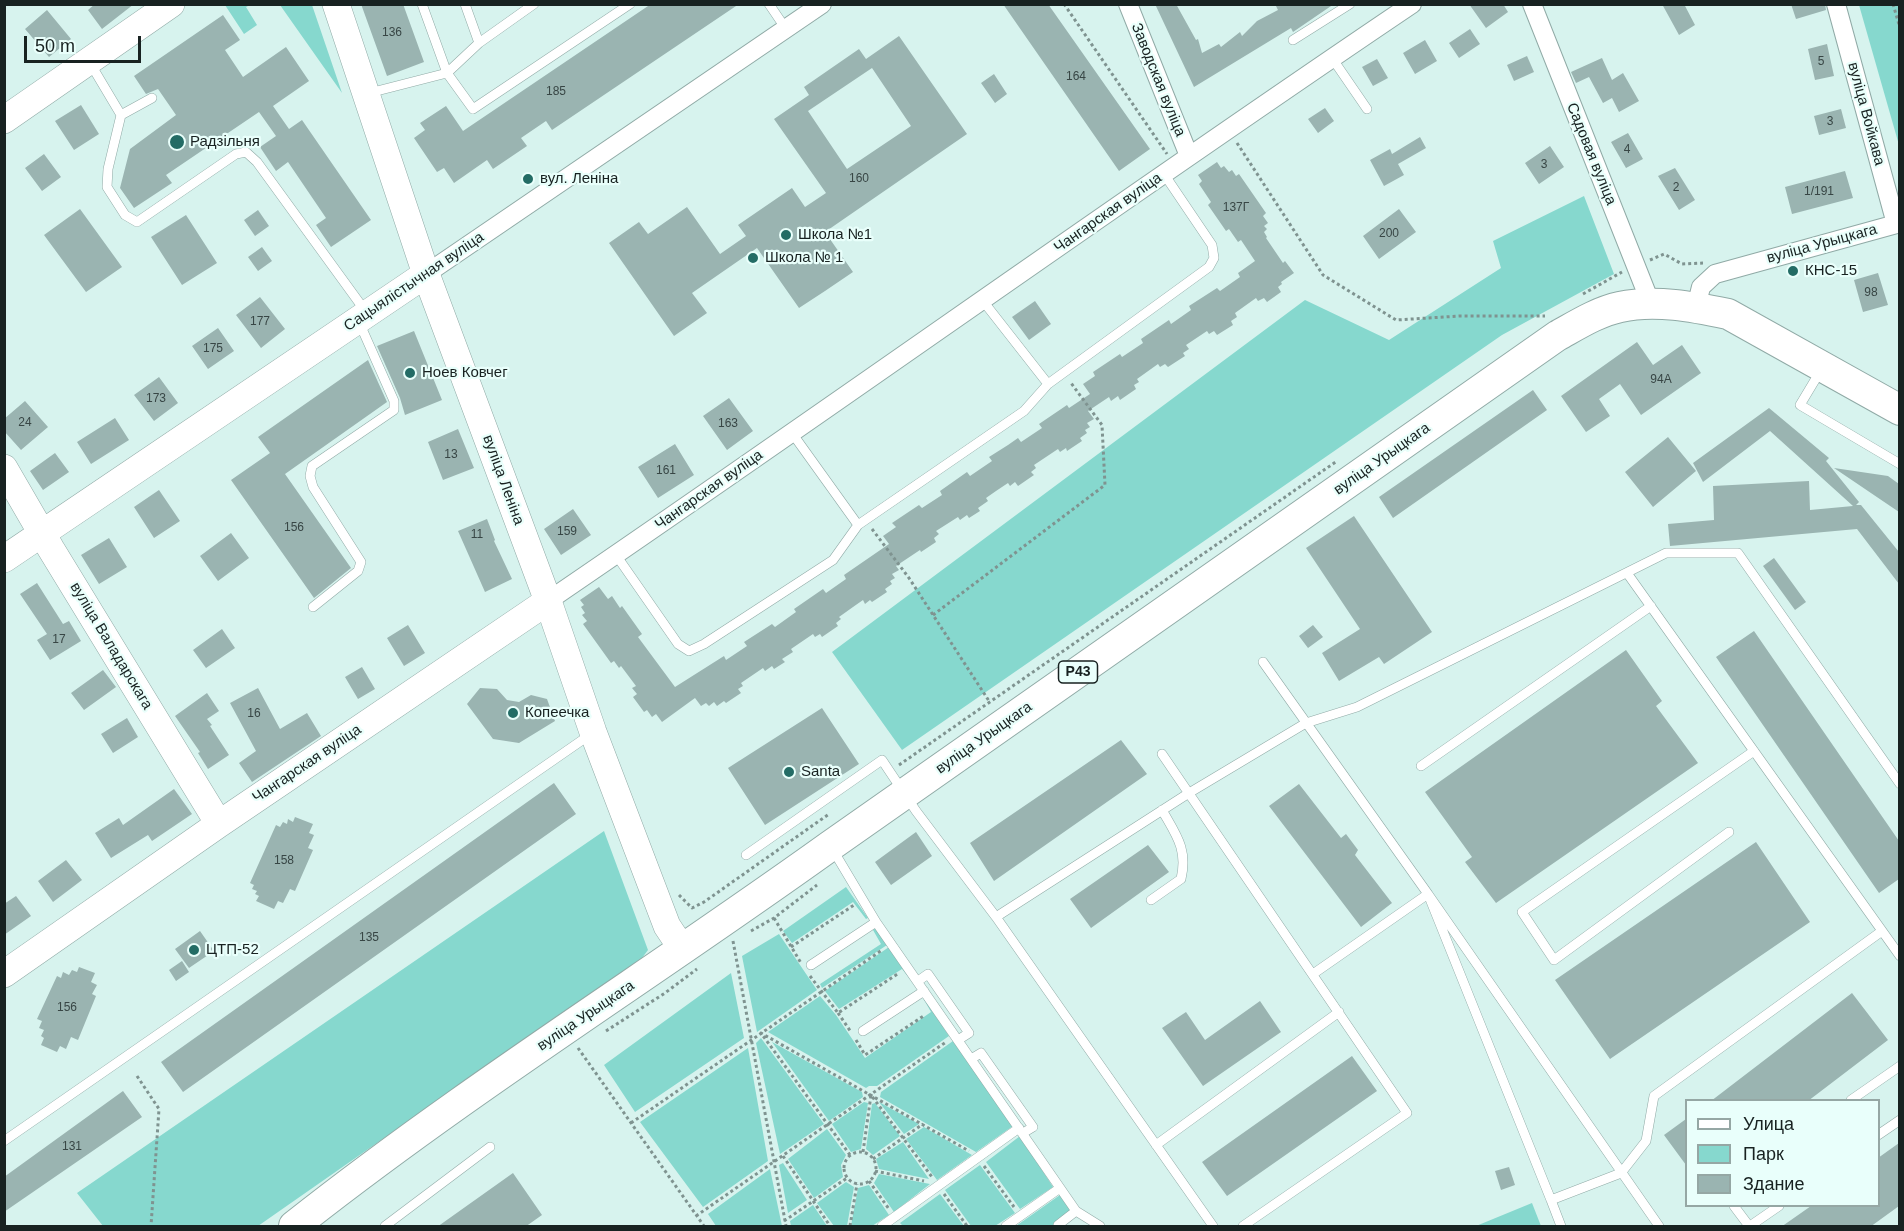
<!DOCTYPE html>
<meta charset="utf-8">
<style>
body{margin:0}
#map{position:relative;width:1904px;height:1231px;overflow:hidden;background:#d7f3ee;font-family:Arial,sans-serif}
canvas{display:block}
.frame{position:absolute;inset:0;border:6px solid #182221;pointer-events:none}
.legend{position:absolute;left:1685px;top:1099px;width:195px;height:108px;box-sizing:border-box;background:#e9fffb;border:2px solid #95a7a4;margin:0;padding:8px 10px;list-style:none;font-size:18px;color:#182221}
.legend li{display:flex;align-items:center;gap:12px;height:30px}
.legend b{width:30px;border:2px solid #95a7a4}
.scale{position:absolute;left:24px;top:36px;width:117px;height:27px;box-sizing:border-box;border:3px solid #182221;border-top:0;padding-left:8px;font-size:18px;line-height:21px;white-space:nowrap;color:#182221;-webkit-text-stroke:4px #e9fffb;paint-order:stroke}
</style>
<div id="map">
<canvas width="1904" height="1231"></canvas>
<div class="frame"></div>
<ul class="legend">
<li><b style="height:8px;background:#fff"></b>Улица</li>
<li><b style="height:16px;background:#86d8ce"></b>Парк</li>
<li><b style="height:16px;background:#9ab4b1"></b>Здание</li>
</ul>
<div class="scale">50 m</div>
</div>
<script>
const c = document.querySelector('canvas').getContext('2d');
c.lineJoin = 'round';
function paint(path, color) { c.fillStyle = color; c.fill(path, 'evenodd'); }
function strokePath(path, color, width, dash) { c.strokeStyle = color; c.lineWidth = width; c.lineCap = dash ? 'butt' : 'round'; c.setLineDash(dash || []); c.stroke(path); }
function write(font, color, halo, rows, align = 'center') {
  c.font = font + ' Arial,sans-serif'; c.lineWidth = 4.5; c.setLineDash([]); c.textBaseline = 'middle'; c.strokeStyle = halo; c.fillStyle = color; for (const [text, x, y, turn = 0] of rows) {
    c.save(); c.translate(x, y); c.rotate((+turn || 0) * Math.PI / 180); c.textAlign = isNaN(turn) ? turn : align; if (halo) c.strokeText(text, 0, 0); c.fillText(text, 0, 0); c.restore();
  }
}
paint(new Path2D(`
 M225,5h25l-4,2 11,18 -13,9z
 M280,5h32l30,88z
 M1859,5h40v140z
 M1584,196l30,78 -112,61 -600,415 -70,-98 473,-352 84,40 112,-72 -8,-27z
 M604,831l44,119 -6,8 -384,268h-155l-26,-33z
 M846,887l22,31 -2,1 -13,-17 -61,41 -9,-12z
 M876,928l11,17 -65,43 -2,-4 61,-40 -8,-14z
 M779,934l38,56 -60,42 -15,-76z
 M889,947l29,42 -16,-20 -63,40 -14,-18z
 M731,973l13,65 -109,74 -31,-47z
 M820,996l16,19 29,43 66,-46 -8,-14 1,-1 25,39 -72,50h-8l-3,2 -98,-56z
 M761,1038l63,86 -44,30 -24,-111z
 M953,1041l60,85 -37,26 -96,-55 1,-5z
 M772,1042l90,50 1,5 -34,24z
 M748,1048l20,113 -65,46 -63,-85z
 M864,1102l4,1 -7,46 -10,3 -19,-28z
 M879,1102l40,22 -15,10z
 M875,1103l25,33 -27,19 -7,-6 6,-45z
 M924,1127l48,28 -35,25 -31,-41z
 M827,1129l19,26 -5,10 2,12 -29,21 -26,-39z
 M1020,1136l33,51 -33,22 -34,-47z
 M903,1142l26,37 -50,-10 -3,-10z
 M783,1163l24,37 -19,13 -9,-48z
 M980,1165l35,48 -20,13h-24l-26,-36z
 M770,1169l12,57h-66l-8,-12z
 M879,1174l51,10 -36,28 -20,-29z
 M846,1182l8,5 -7,39h-13l-17,-23z
 M869,1185l20,30 -17,11h-21l7,-38z
 M940,1194l24,32h-61l-3,-3z
 M1060,1195l11,16 -14,15h-41z
 M1532,1203l9,23h-65z
 M813,1205l14,21h-36l-1,-5z`), '#86d8ce');
paint(new Path2D(`
 M95,4h39l-32,25 -14,-19z
 M361,4h42l21,58 -37,14z
 M651,4h88l-187,126 -6,-9 -25,17 6,8 -34,23 -6,-9 -33,23 -10,-15 -7,4 -23,-34 11,-8 -5,-7 26,-17 17,25z
 M1003,4h45l102,145 -31,22z
 M1155,4h21l20,36 2,-1 4,14 17,-9 2,3 19,-15 2,4 15,-15 21,-11 -3,-6h59l-41,28 -2,-4 -97,59z
 M1469,4h34l5,8 -22,16z
 M1662,4h22l11,21 -16,10z
 M1791,4h34l1,6 -30,9z
 M47,10l24,29 -22,18 -24,-28z
 M223,15l17,25 -15,10 18,27 43,-30 23,34 -36,25 16,23 13,-9 69,100 -40,27 -15,-22 10,-7 -38,-56 -12,9 -16,-24 16,-11 -17,-24 -93,63 6,8 -38,25 -14,-20 10,-39 46,-34 -18,-26 -12,5 -12,-18z
 M1470,29l10,15 -21,14 -10,-15z
 M899,36l68,98 -142,98 28,40 -28,19 -26,17 -42,-60 -65,45 15,20 -33,23 -65,-93 30,-21 9,12 39,-27 33,47 26,-18 -8,-11 54,-37 13,19 21,-14 -52,-74 35,-24 -5,-8 55,-38 7,10zM872,68l39,58 -64,43 -39,-58z
 M1425,40l12,21 -22,13 -12,-21z
 M1827,44l7,32 -19,4 -7,-31z
 M1527,56l7,16 -20,9 -7,-16z
 M1602,58l10,22 11,-7 16,28 -20,11 -7,-14 -9,5 -14,-26 -13,6 -5,-11z
 M1377,59l11,19 -15,8 -11,-19z
 M994,74l13,20 -12,9 -14,-20z
 M81,105l18,29 -25,16 -19,-29z
 M1325,108l9,13 -16,12 -10,-14z
 M1841,109l5,19 -27,7 -5,-19z
 M1628,133l15,26 -17,9 -15,-26z
 M1420,137l6,11 -28,16 6,11 -20,11 -14,-26 20,-11 2,5z
 M1550,146l14,21 -25,17 -14,-21z
 M44,154l17,23 -19,14 -17,-23z
 M1217,162l4,6 3,-2 5,6 3,-2 4,6 3,-2 27,39 -3,3 5,7 -4,3 3,3 -3,3 3,5 -1,1 17,25 2,-2 9,12 -13,9 1,2 -4,3 3,5 -14,10 -3,-4 -6,3 -2,-3 -21,15 2,4 -6,4 2,4 -16,10 -3,-4 -5,3 -2,-3 -21,14 3,4 -6,4 2,3 -17,11 -3,-3 -5,3 -2,-3 -21,15 2,3 -5,3 2,4 -16,11 -2,-4 -7,5 -2,-4 -21,14 6,8 -7,4 3,4 -5,3 2,3 -7,5 2,3 -15,10 -1,-3 -6,4 -2,-3 -24,16 2,3 -5,4 3,3 -16,11 -3,-4 -5,4 -2,-3 -12,8 -10,7 2,3 -10,7 2,3 -11,7 -2,-3 -7,5 -2,-3 -22,14 3,3 -5,4 2,4 -15,10 -1,-2 -24,16 3,4 -7,4 3,4 -5,3 2,3 -7,5 2,3 -15,10 -2,-2 -5,4 -2,-4 -10,7 -14,10 2,2 -5,4 2,3 -16,11 -2,-3 -5,3 -2,-3 -22,15 2,3 -11,7 3,3 -11,7 -2,-3 -7,5 -2,-3 -22,15 2,3 -5,3 3,4 -15,10 -2,-2 -7,5 -3,-4 -5,4 -3,-3 -5,3 -6,-8 -33,24 -6,-8 -4,3 -5,-7 -3,2 -11,-15 4,-3 -5,-6 4,-2 -15,-20 -2,2 -5,-7 -3,2 -28,-39 4,-3 -5,-6 3,-2 -4,-6 3,-2 -4,-5 19,-13 9,12 4,-3 8,12 2,-2 20,28 -4,3 37,50 49,-31 2,4 21,-14 -3,-4 28,-18 3,3 21,-15 -2,-3 29,-20 3,4 20,-14 -2,-4 45,-31 -6,-8 13,-9 -4,-4 27,-18 3,3 20,-13 -2,-4 27,-19 3,4 22,-15 -3,-4 19,-12 10,-7 3,4 21,-14 -3,-4 28,-19 2,3 21,-14 -7,-10 12,-8 -2,-4 27,-18 2,3 21,-14 -2,-4 28,-19 2,4 20,-14 -2,-4 28,-18 3,3 20,-14 -2,-4 17,-12 -14,-21 -3,2 -9,-13 -3,2 -18,-26 3,-3 -12,-18 3,-3 -4,-6z
 M1675,168l20,32 -16,10 -21,-34z
 M1845,171l8,27 -61,16 -7,-27z
 M80,209l42,58 -36,25 -42,-57z
 M1399,209l17,23 -37,27 -16,-23z
 M258,210l11,16 -14,10 -11,-16z
 M186,215l31,48 -35,22 -31,-48z
 M262,247l10,14 -14,10 -10,-14z
 M1878,273l10,32 -25,7 -9,-32z
 M260,297l25,32 -24,19 -25,-33z
 M1035,301l16,23 -22,16 -17,-23z
 M218,328l16,23 -26,18 -16,-23z
 M414,331l28,69 -37,15 -5,-17 -23,-52z
 M1637,342l16,23 29,-20 19,28 -60,42 -21,-31 -21,15 11,17 -24,16 -25,-36z
 M368,360l19,42 -102,72 66,94 -37,30 -83,-118 39,-27 -12,-16z
 M159,377l19,26 -24,18 -20,-26z
 M1533,390l14,20 -154,108 -14,-21z
 M729,398l24,33 -26,19 -24,-34z
 M25,401l23,26 -27,23 -17,-19v-12z
 M1769,408l60,50 -3,3 33,41 -3,3h5l38,47v32l-42,-55 -187,17 -2,-22 46,-4 -1,-34 96,-5 1,29 43,-4 -83,-75 -67,51 -10,-19z
 M115,418l14,22 -38,24 -14,-22z
 M458,429l16,39 -31,12 -15,-38z
 M1668,437l28,34 -43,36 -28,-35z
 M675,444l19,31 -36,23 -20,-31z
 M55,453l14,19 -26,18 -13,-19z
 M1834,468l54,8 11,8v28z
 M159,490l21,31 -26,17 -20,-31z
 M573,509l18,26 -30,20 -17,-26z
 M1354,516l78,116 -48,32 -5,-7 -40,24 -17,-28 38,-24 -54,-81z
 M487,519l8,21 -1,1 18,38 -27,13 -27,-61z
 M231,533l18,25 -31,23 -18,-25z
 M109,538l18,29 -28,17 -18,-29z
 M1774,558l32,44 -11,8 -32,-44z
 M37,583l26,41 6,-3 12,20 -31,19 -13,-20 10,-6 -27,-40z
 M408,625l17,28 -21,13 -17,-28z
 M1313,625l10,12 -15,11 -9,-12z
 M222,629l13,19 -29,20 -13,-18z
 M1754,631l145,210v38l-20,14 -163,-236z
 M1626,650l36,51 -6,5 42,57 -202,140 -31,-41 7,-5 -47,-65z
 M362,667l13,22 -17,10 -13,-22z
 M103,670l13,17 -32,23 -13,-17z
 M258,688l22,41 27,-16 14,23 -69,46 -13,-19 17,-12 -26,-48z
 M480,688l17,1 10,11 12,2 12,-7 16,4 8,22 -36,22 -26,-4 -26,-35z
 M207,693l12,18 -12,8 5,6 -2,1 19,29 -21,14 -10,-16 2,-1 -25,-36z
 M822,708l37,56 -94,61 -37,-57z
 M127,718l11,19 -25,16 -12,-19z
 M1121,740l26,34 -153,107 -24,-38z
 M554,783l22,31 -393,278 -22,-30z
 M1299,784l42,54 5,-4 12,16 -3,5 37,48 -31,24 -92,-121z
 M174,789l18,25 -40,27 -4,-6 -37,23 -16,-25 24,-15 4,7z
 M295,817l18,7 -4,9 5,2 -6,13 5,2 -18,41 -5,-2 -7,14 -5,-2 -4,8 -18,-8 3,-5 -4,-2 2,-3 -5,-2 2,-4 -4,-2 26,-58 4,2 3,-5 4,2 1,-5 5,3z
 M916,832l16,24 -41,29 -16,-23z
 M1756,842l54,80 -200,137 -55,-79z
 M1148,845l21,27 -78,56 -21,-29z
 M66,860l16,20 -29,22 -15,-21z
 M16,896l15,20 -27,19v-31z
 M200,931l14,20 -25,17 -14,-19z
 M182,961l7,11 -13,9 -7,-11z
 M79,967l16,6 -4,9 6,3 -5,9 4,2 -18,44 -7,-3 -5,12 -6,-3 -3,6 -16,-7 3,-7 -3,-2 3,-6 -5,-2 3,-7 -5,-2 20,-43 4,2 2,-6 6,3 3,-5 5,2z
 M1852,993l36,47 -80,61h-97z
 M1260,1001l21,31 -78,54 -41,-58 24,-16 19,28z
 M1352,1056l25,35 -150,105 -25,-34z
 M123,1091l19,26 -138,95v-35z
 M1686,1119v46l-22,-30z
 M1899,1143v63l-29,21h-89l30,-21h67v-48z
 M1509,1167l6,18 -14,5 -6,-19z
 M513,1173l29,42 -17,12h-88z`), '#9ab4b1');
const lane = new Path2D(`
 M422,4l25,69 26,36 157,-105
 M465,4l14,39
 M769,4l17,25
 M1293,40l57,-36
 M1332,58l35,51
 M90,63l31,52 -13,54 -1,18 18,28 12,7 99,-68 10,-2 11,10 109,150
 M369,93l78,-20 32,-30 55,-39
 M121,115l31,-17
 M983,301l65,83
 M1821,370l-21,35 100,59
 M792,433l66,92
 M616,555l62,89 11,7 15,-7 129,-84 25,-35 166,-114 24,-27 161,-117 5,-9 -2,-13 -48,-71
 M1627,573l273,383
 M313,607l45,-36 3,-9 -48,-75 -3,-11 2,-10 82,-56v-9l-35,-79
 M1263,662l165,232 -115,80
 M1162,754l245,359 -164,113
 M1421,766l230,-160
 M1729,832l-175,128 -32,-48 232,-161
 M833,850l43,72 200,289 24,15
 M746,855l136,-95 34,51 80,106 217,309
 M1151,900l30,-21c7,-30 -5,-44 -19,-69
 M996,917l193,-124 117,-70 51,-16 309,-154h72l162,231
 M811,965l65,-43
 M918,981l10,-7 41,59 -11,7
 M863,1031l61,-40
 M971,1059l10,-6 52,74 -10,6
 M1851,1100l49,-34
 M1878,1135l22,-15
 M4,1141l587,-407
 M1156,1145l183,-133
 M1551,1200l10,26
 M1734,1206l15,20
 M385,1226l105,-79
 M882,1226l137,-98
 M1006,1226l54,-38
 M1059,1226l-1,-1 18,-14
 M1659,1226l-231,-332 123,306 70,-27 25,-32 8,-45 228,-165
 M1750,1226l29,-20`);
const street = new Path2D(`
 M1128,4l61,152
 M1532,4l119,300
 M1836,4l60,220
 M426,274l396,-270
 M1696,307l5,-20 14,-13 185,-51
 M548,601c289,-197 573,-401 864,-597`);
const secondary = new Path2D(`
 M336,4l90,270 122,327 45,131 74,194 16,24
 M4,120l167,-116
 M4,468l47,81 168,275
 M4,559l422,-285
 M4,974l215,-150 329,-223`);
const primary = new Path2D(`
 M294,1226c172,-136 358,-252 536,-380l727,-510c20,-11 40,-24 63,-29 35,-8 74,0 108,7l172,96`);
strokePath(lane, '#90aaa6', 10);
strokePath(street, '#90aaa6', 20);
strokePath(secondary, '#90aaa6', 28);
strokePath(primary, '#90aaa6', 32);
strokePath(new Path2D(`
 M1064,4l103,150
 M1893,4l7,24
 M1237,143l86,132 73,45 64,-4h85
 M1650,260l14,-6 18,10 21,-1
 M1583,294l39,-22
 M872,529l37,49 80,123
 M933,615l172,-130 -3,-60 -31,-42
 M899,765l438,-304
 M679,895l13,13 12,-6 125,-88
 M774,918l27,45
 M751,931l23,-13 43,-33
 M733,941l53,285
 M791,947l63,-42
 M810,976l28,37 61,-40
 M838,1013l13,19
 M606,1031l59,-38 32,-24
 M856,1040l9,15 60,-40
 M578,1048l126,178
 M137,1076l22,33 -8,117
 M631,1123l251,-173
 M844 1168a16 16 0 1 1 32 0a16 16 0 1 1-32 0Z
 M863,1152l8,-57 61,82
 M850,1155l-89,-122 208,118
 M783,1156l47,70
 M873,1159l50,-35
 M984,1166l30,41
 M875,1171l49,10
 M869,1181l20,28
 M944,1194l23,32
 M696,1216l250,-174
 M784,1221l63,-43
 M850,1226l7,-42`), '#7f9390', 3, [3, 3]);
strokePath(lane, '#fff', 9);
strokePath(street, '#fff', 18);
strokePath(secondary, '#fff', 27);
strokePath(primary, '#fff', 30);
for (const [x, y, r, color] of [
 [177,142,8,"#236c65"],
 [528,179,6,"#236c65"],
 [786,235,6,"#236c65"],
 [753,258,6,"#236c65"],
 [1793,271,6,"#236c65"],
 [410,373,6,"#236c65"],
 [513,713,6,"#236c65"],
 [789,772,6,"#236c65"],
 [194,950,6,"#236c65"]
]) { const dot = new Path2D(); dot.arc(x, y, r, 0, 2 * Math.PI); c.fillStyle = color; c.fill(dot); strokePath(dot, '#e9fffb', 2); }
write('12px', '#384645', null, [
 ["136",392,33],
 ["5",1821,62],
 ["164",1076,77],
 ["185",556,92],
 ["3",1830,122],
 ["4",1627,150],
 ["3",1544,165],
 ["160",859,179],
 ["2",1676,188],
 ["1/191",1819,192],
 ["137Г",1236,208],
 ["200",1389,234],
 ["98",1871,293],
 ["177",260,322],
 ["175",213,349],
 ["94А",1661,380],
 ["173",156,399],
 ["24",25,423],
 ["163",728,424],
 ["13",451,455],
 ["161",666,471],
 ["156",294,528],
 ["159",567,532],
 ["11",477,535],
 ["17",59,640],
 ["16",254,714],
 ["158",284,861],
 ["135",369,938],
 ["156",67,1008],
 ["131",72,1147]
]);
for (const [x, y, w] of [
 [1078,672,39]
]) { const box = new Path2D(); box.roundRect(x - w / 2, y - 11, w, 22, 4.5); c.fillStyle = '#e9fffb'; c.fill(box); strokePath(box, '#182221', 1.5); }
write('bold 14px', '#182221', null, [
 ["Р43",1078,672]
]);
write('15px', '#182221', '#e9fffb', [
 ["Заводская вуліца",1158,80,68],
 ["вуліца Войкава",1866,114,75],
 ["Садовая вуліца",1591,154,68],
 ["Чангарская вуліца",1108,213,-35],
 ["вуліца Урыцкага",1822,244,-15],
 ["Сацыялістычная вуліца",414,282,-34],
 ["вуліца Урыцкага",1382,459,-35],
 ["вуліца Леніна",503,480,70],
 ["Чангарская вуліца",709,490,-35],
 ["вуліца Валадарскага",111,646,59],
 ["вуліца Урыцкага",984,738,-35],
 ["Чангарская вуліца",307,764,-34],
 ["вуліца Урыцкага",586,1016,-34]
]);
write('15px', '#182221', '#e9fffb', [
 ["Радзільня",190,142],
 ["вул. Леніна",540,179],
 ["Школа №1",798,235],
 ["Школа № 1",765,258],
 ["КНС-15",1805,271],
 ["Ноев Ковчег",422,373],
 ["Копеечка",525,713],
 ["Santa",801,772],
 ["ЦТП-52",206,950]
], 'left');
</script>
